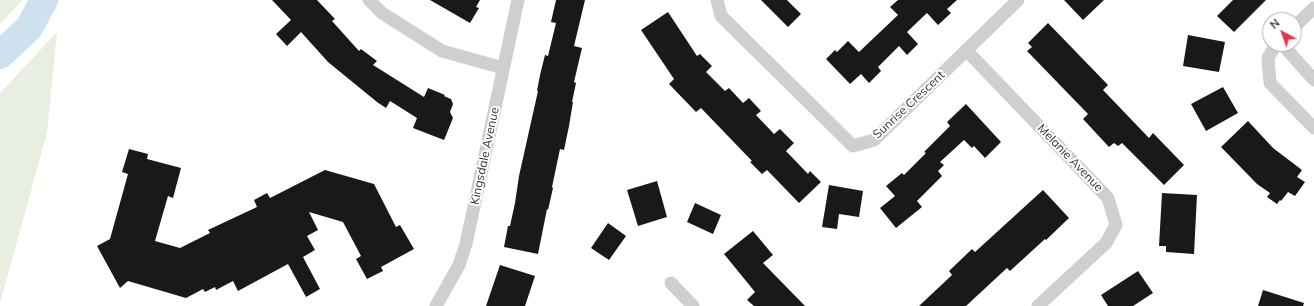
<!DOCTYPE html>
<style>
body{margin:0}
#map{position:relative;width:1314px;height:306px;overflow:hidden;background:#fff;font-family:Mulish,sans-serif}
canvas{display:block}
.north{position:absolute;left:1262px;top:12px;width:40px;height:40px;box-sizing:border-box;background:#fff;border:1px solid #adadad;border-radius:50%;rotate:319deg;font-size:11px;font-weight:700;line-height:16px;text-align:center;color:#323232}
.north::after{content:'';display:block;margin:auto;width:14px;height:18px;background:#eb3246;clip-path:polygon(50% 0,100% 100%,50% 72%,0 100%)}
</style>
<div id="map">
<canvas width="1314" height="306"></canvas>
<div class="north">N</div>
</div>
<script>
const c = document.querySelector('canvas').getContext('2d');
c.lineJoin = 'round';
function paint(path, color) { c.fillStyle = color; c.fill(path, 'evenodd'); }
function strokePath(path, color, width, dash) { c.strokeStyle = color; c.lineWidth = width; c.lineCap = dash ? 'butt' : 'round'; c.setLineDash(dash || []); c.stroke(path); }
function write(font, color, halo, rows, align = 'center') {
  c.font = font + ' Mulish,sans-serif'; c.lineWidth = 4; c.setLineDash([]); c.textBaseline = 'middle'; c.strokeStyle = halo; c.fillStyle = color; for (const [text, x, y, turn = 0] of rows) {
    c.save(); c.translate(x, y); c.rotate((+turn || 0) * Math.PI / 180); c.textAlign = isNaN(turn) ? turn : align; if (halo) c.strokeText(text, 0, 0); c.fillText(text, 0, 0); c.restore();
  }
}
paint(new Path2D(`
 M0,0h22l-22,24z
 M57,32l-10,101 -47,170v-210z`), '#e8efe0');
strokePath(new Path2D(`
 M0,55l29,-27 15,-28`), '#cde2ee', 28);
paint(new Path2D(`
 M272,0h45l18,19 -3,2 27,30 2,-2 16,12 -4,4 51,32 4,-9 17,7 -1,1 7,3 2,5 -3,8 3,6 -9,22 -31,-12 4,-10 -27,-17 -4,7 -9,-6 -49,-40 -27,-30 -14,14 -11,-12 15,-14z
 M430,0h50l-4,7 3,1 -9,15z
 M556,0h29l-11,46 8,2 -8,34 2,1 -4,19h1l-4,24 -5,24 -4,-1 -8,38 1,1 -5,22 -1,-1 -9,45 -34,-7 4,-21h2l5,-23 4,-27 19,-85h-1l3,-16 5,-20 3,1 8,-33 -5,-1z
 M761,0h26l14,14 -13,13z
 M898,0h59l-10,9 4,4 -13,12 -11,-12 -20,19 11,12 -11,11 -8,-9 -21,21 3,4 -12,12 -8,-9 -11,10 -24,-25 9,-9 2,2 11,-11 11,11 39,-37 -8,-8z
 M1064,0h40l-21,20z
 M1233,0h33l-32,32 -17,-16z
 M668,12l29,44 3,-2 12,12 -6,6 19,19 4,-3 14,15 6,-5 12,13 -5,4 18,19 6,-5 14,14 -8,8 22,23 2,-3 11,11 -22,21 -32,-33 -5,4 -12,-12 2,-1 -51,-53 -5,4 -27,-28 5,-5 -33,-49z
 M1048,23l60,62 -5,5 46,48 4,-5 31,32 -20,20 -42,-42 -4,3 -4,-3 -5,4 -26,-28 5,-5 -61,-63 5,-4 -4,-4z
 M1188,35l37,7 -6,30 -36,-6z
 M1223,87l15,26 -32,18 -15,-27z
 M966,104l35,38 -16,16 -11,-12 -2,2 -8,-8 -24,22 4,3 -6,6 4,5 -25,25 5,6 -26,21 -16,-20 15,-12 -9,-10 16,-13 2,2 22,-22 -2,-1 26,-26 -3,-4z
 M1248,121l25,27 29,22 -5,7 8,5 -10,14 -7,-4 -7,9 -1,-1 -3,4 -10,-7 3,-4 -13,-9 -36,-37z
 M129,149l19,5 -1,5 34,9 -8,30 -5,-2 -13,45 25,7 30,-15 -2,-3 49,-23 -3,-7 13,-7 3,5 55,-28 49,14 22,43 4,-2 14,24 -33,18 2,4 -16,8 -11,-20 5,-3 -18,-34 -34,-10 9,18 -11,6 8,14 -12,7 17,32 -14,8 -18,-33 -50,27 -5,-10 -17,9 -1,-3 -10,5 -2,-3 -17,9 -58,-17 -8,7 -23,-42 13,-7 18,-65 -6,-2z
 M657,181l10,36 -29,9 -11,-36z
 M829,185l34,6 -4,26 -20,-3 -2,15 -15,-2z
 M1043,190l26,28 -23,22 -1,-1 -35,32 -3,-3 -41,38h-47l33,-31 -3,-4 23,-22 3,3z
 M1162,193l35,2 -3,59 -28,-2v-6h-7z
 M695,203l26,12 -8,19 -26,-12z
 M608,223l18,13 -17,24 -18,-12z
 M753,231l20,24 -10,8 42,43h-51l-7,-6 8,-8 -31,-38z
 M500,265l35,11 -10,30h-39z
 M1138,271l15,22 -20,13h-25l-7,-11z
 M1263,290l41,13 -1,3h-45z`), '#191919');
strokePath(new Path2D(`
 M369,0l13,13 60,38 61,17
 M717,0l4,16 132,130 21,-6 144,-140
 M1294,27l20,-19
 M1276,44l-8,14 2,25 44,45
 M1282,44l32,36
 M966,50l142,148 8,27 -10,18 -68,63
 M671,283l22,23
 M436,306l23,-41 7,-21 52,-244`), '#cfcfcf', 13);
write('12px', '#323232', '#fff', [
 ["Sunrise Crescent",909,105,-43],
 ["Kingsdale Avenue",485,156,-78],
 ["Melanie Avenue",1070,158,46]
]);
</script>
